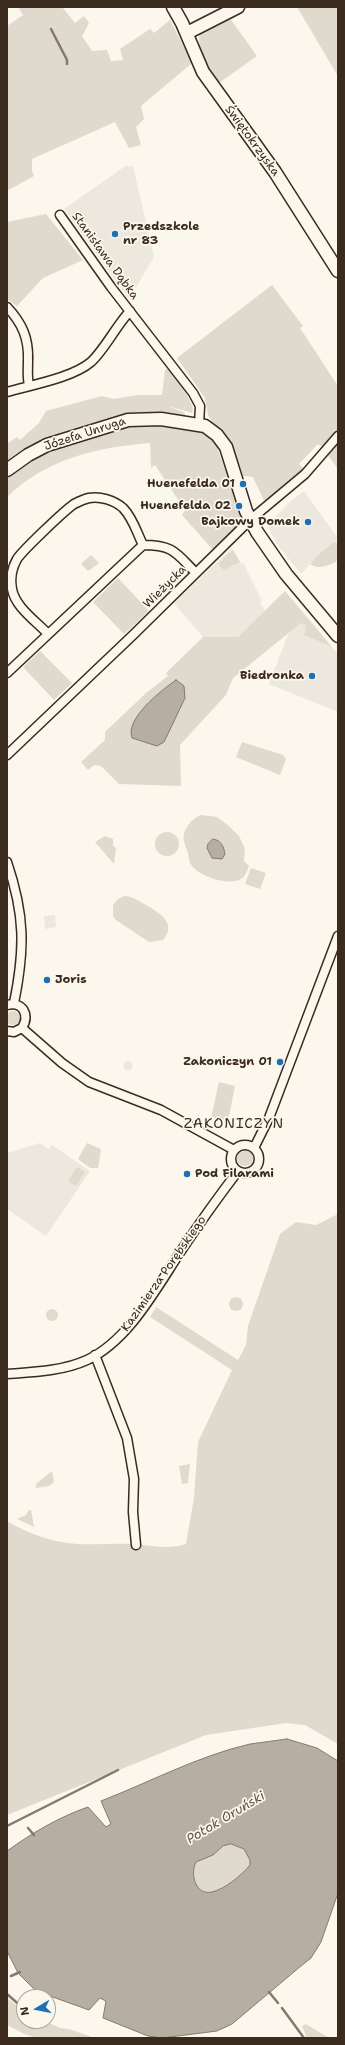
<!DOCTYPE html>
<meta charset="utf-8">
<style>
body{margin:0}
#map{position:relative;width:345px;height:2045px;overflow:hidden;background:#fbf7ec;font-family:"Shantell Sans",sans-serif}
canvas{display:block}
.frame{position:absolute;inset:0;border:8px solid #3b2a1e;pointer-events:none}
.north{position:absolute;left:16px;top:1989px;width:40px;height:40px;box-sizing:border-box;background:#fbf7ec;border:1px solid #aea59a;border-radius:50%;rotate:260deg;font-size:11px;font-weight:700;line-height:16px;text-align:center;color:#3b2a1e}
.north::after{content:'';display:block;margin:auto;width:14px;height:18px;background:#1f6fb2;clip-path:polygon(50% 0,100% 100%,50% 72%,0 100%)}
</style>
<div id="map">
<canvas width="345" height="2045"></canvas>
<div class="frame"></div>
<div class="north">N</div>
</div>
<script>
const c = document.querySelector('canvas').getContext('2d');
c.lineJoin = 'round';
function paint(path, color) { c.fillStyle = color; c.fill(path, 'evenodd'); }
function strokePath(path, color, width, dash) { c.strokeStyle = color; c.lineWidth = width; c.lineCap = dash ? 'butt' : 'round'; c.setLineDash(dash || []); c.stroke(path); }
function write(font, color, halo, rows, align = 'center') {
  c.font = font + ' "Shantell Sans",sans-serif'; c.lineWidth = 3.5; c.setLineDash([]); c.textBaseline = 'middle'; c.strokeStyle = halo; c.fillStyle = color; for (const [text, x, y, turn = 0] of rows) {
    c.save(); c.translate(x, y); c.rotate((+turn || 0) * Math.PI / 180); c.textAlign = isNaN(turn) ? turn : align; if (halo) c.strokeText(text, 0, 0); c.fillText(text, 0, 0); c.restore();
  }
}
paint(new Path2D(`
 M127,165l1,2 5,-1 21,91 -25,42 -65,-90z
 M304,491l34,47 -16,13 -21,23 -22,-27 -11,-19 7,-11 16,-16z
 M232,548l9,16 2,-1 19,38 -2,1 5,9 -27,26h-35l-29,-34z
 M301,623l6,2 -3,10 28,12 6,7v58l-69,-28 20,-52z
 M55,915l1,12 -11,2 -1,-13z
 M123.5 1066a4.5 4.5 0 1 1 9 0a4.5 4.5 0 1 1-9 0Z
 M40,1143l8,6 4,-4 38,26 -44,65 -39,-27v-56z`), '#ede8dd');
paint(new Path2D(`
 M18,7h44l13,16 9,-7 5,7 -7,13 10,15 15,-1 4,11 12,-1 -3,-11 30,-20 4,4 16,-13 22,43 -51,43 3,13 -8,8 5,18 -12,3 -14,-26 -83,37v12l2,5 -27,15v-165l16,-11z
 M297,7h41v69z
 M229,17l28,39 -38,27c-7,-11 -26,-37 -18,-50 5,-7 21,-12 28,-16z
 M46,214l37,46 -40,18 -26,28 -10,-7v-77z
 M272,285l31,41 -3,2 38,58v43l-15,19 -5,-4 -19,20 5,5 -21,20 -19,12 -11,-24 -10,-1 -13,-36 -5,-7 -12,-10 -5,-8 -3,-17 -28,-40z
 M168,368c6,9 29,36 24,45l-24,-7 17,7 -1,5 -34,-5 -24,2 -119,50v-21l10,-7 3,3 19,-17 7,-12 56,-15 12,3 23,-4h25l3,-25z
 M150,424l51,8 7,3 8,9 27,77 -30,29 -31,-35 3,-5 -30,-45 -4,3 -1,-25c-52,4 -104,16 -143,54v-19l22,-16 23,-13 76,-24z
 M338,444v25l-10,-14z
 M335,541c5,6 4,15 1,21 -10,4 -17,8 -26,2l12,-13z
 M233,550l7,12 -16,8 -6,-6z
 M91,555l8,8 -11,8 -7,-7z
 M118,578l31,33 -25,23 -31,-32z
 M285,591l47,56 -28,-12 2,-10 -5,-2 -68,55 -7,17 -46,50 1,41 -62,-2 -18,-18 -7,-1 -6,5 -7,-8 24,-22v-8l41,-39 22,-17 -2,-3 37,-36h35z
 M40,651l32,32 -18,17 -31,-33z
 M242,742l41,13 3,4 -6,16 -44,-18z
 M201,815l16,2 12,9 10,10 6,13 -1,12 5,5c-2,5 -3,10 -8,13 -11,7 -40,-2 -48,-12 -4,-4 -4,-9 -5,-14 -1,-4 -3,-7 -4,-12 -2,-11 7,-22 17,-26z
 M155 844a12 12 0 1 1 24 0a12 12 0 1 1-24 0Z
 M105,836l8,3v7l3,2 -2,16 -19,-22z
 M251,868l15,5 -6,16 -15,-5z
 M124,896c9,0 16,6 24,10 13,8 29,18 15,34l-14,2 -33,-22 -3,-4v-11l5,-6z
 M6 1018a7 7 0 1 1 14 0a7 7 0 1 1-14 0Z
 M219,1082l16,4 -7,35 -17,-3z
 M87,1143l14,6 -3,19h-8l-12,-9z
 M237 1158a8 8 0 1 1 16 0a8 8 0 1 1-16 0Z
 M77,1167l8,5 -9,14 -8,-5z
 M338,1214v530l-33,-19 -19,-2 -80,12 -199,80v-294c22,13 47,22 72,23 18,1 35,-1 52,0 18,1 38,6 55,0l8,-46 4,-56 34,-72 -82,-53 6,-10 82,53 8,-15 2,-19 32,-92 16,-12 20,3z
 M229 1304a7 7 0 1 1 14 0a7 7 0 1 1-14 0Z
 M46 1315a6 6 0 1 1 12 0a6 6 0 1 1-12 0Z
 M190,1464l-2,19 -6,1 -3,-18z
 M52,1471l2,11 -5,4 -13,2v-4z
 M29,1510h2l3,17 -17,-8 9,-4z
 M231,1844l13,5 6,11v5c-7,10 -25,24 -38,27 -17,4 -22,-19 -16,-30l17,-7 10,-9z
 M7,1998l17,13v10h21l15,7 9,1 26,9h-59l-14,-5 -15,-8z
 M306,2024l23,14h-22l-5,-12z`), '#dfd9ce');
const water = new Path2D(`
 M176,680l8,6 1,12 -21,44 -7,4 -25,-8c-7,-20 30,-48 44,-58z
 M213,839c8,1 11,8 12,15l-3,5 -10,-1 -5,-10 1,-4z
 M287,1739l30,9 21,13v132l-17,49 -10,16 -10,8 -69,58 -15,7 -55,7 -14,-2 -45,-18 3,-17 -6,-3 -11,12 -53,-19 -18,-18 -11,-22v-100c25,-18 52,-34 81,-44l18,20 5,-3 -10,-23c49,-19 97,-45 149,-57 12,-2 25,-3 37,-5zM231,1844l13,5 6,11v5c-8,10 -25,24 -38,27 -17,4 -22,-19 -16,-30l17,-7 10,-9z`);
paint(water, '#b6aea2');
strokePath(water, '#85796d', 1);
strokePath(new Path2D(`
 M51,29l16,31v4
 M7,1826l111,-56
 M28,1828l6,7
 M11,1976l9,-4
 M269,1992l9,11
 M7,1994l17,15
 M282,2008l22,30`), '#85796d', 2.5);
const street = new Path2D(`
 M60,215l51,72 82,106 7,13 -1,19
 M7,307c15,16 22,31 21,54 0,8 -1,16 1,24
 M7,392c24,-7 65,-14 84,-30 14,-13 25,-36 39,-51
 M48,634c-12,-13 -33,-27 -36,-45 -2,-10 0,-21 5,-30 6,-9 47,-48 57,-55 4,-2 10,-5 15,-6 11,-2 25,2 34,10 10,10 14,25 20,37
 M7,673l136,-128c31,0 33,8 53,28
 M7,755l126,-120 117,-115 55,-46 33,-38
 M7,862c18,53 18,87 7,141
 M7,1005c16,-4 23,10 15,23l-8,4 -7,-1
 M22,1028l40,35 27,19 72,28 73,40
 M231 1159a14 14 0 1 1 28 0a14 14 0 1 1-28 0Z
 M254,1148l15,-30 69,-182
 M95,1355l32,83 7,41 -1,33 3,33
 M7,1374c27,-2 56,-3 80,-14 43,-20 71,-75 96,-112 18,-27 36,-52 55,-77`);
const secondary = new Path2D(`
 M173,7l9,16 21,49 72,100 63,99
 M187,33l51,-26
 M7,470l21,-15 19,-10 81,-25 33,-1 44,7 12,9 9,12 20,64 11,21 29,42 52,62`);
strokePath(street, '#3b2a1e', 11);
strokePath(secondary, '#3b2a1e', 15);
strokePath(street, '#fbf7ec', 8);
strokePath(secondary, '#fbf7ec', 12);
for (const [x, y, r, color] of [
 [115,234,4,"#1f6fb2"],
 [243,484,4,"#1f6fb2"],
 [239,506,4,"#1f6fb2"],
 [308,522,4,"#1f6fb2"],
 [312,676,4,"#1f6fb2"],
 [47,980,4,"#1f6fb2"],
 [280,1062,4,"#1f6fb2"],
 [187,1174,4,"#1f6fb2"]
]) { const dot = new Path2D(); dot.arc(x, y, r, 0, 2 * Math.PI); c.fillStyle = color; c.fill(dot); strokePath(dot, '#fbf7ec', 1.5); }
write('12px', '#3b2a1e', '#fbf7ec', [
 ["Świętokrzyska",252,141,54],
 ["Stanisława Dąbka",105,256,54],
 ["Józefa Unruga",85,434,-18],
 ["Wieżycka",165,587,-45],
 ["Kazimierza Porębskiego",164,1274,-55]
]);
write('bold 12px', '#3b2a1e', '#fbf7ec', [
 ["Przedszkole",123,227,"left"],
 ["nr 83",123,241,"left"],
 ["Huenefelda 01",235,484],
 ["Huenefelda 02",231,506],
 ["Bajkowy Domek",300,522],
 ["Biedronka",304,676],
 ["Joris",55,980,"left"],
 ["Zakoniczyn 01",272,1062],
 ["Pod Filarami",195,1174,"left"]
], 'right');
write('italic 13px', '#605246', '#fbf7ec', [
 ["Potok Oruński",226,1818,-31]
]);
c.letterSpacing = '1px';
write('14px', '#3b2a1e', '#fbf7ec', [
 ["ZAKONICZYN",234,1124]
]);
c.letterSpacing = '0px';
</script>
